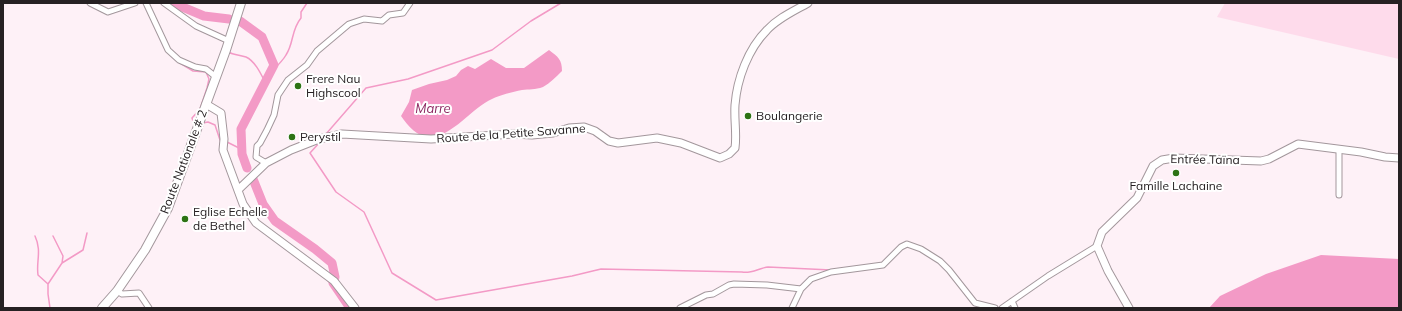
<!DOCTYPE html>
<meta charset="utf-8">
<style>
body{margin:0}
#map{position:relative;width:1402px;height:311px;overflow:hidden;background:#fef1f7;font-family:Mulish,sans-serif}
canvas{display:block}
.frame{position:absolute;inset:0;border:4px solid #262123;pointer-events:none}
</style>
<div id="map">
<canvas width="1402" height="311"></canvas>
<div class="frame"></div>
</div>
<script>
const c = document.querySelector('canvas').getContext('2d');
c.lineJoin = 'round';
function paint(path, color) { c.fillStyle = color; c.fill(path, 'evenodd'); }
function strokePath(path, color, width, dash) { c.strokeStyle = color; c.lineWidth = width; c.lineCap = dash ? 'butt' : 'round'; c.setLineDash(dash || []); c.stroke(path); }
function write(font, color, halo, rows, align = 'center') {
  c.font = font + ' Mulish,sans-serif'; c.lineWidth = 4; c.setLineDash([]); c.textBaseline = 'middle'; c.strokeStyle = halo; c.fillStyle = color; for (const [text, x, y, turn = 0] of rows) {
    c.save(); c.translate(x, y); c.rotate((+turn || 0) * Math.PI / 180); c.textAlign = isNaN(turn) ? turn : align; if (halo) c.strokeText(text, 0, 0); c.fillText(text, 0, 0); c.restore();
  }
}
paint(new Path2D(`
 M1225,3h174v56l-182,-42z`), '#fedbeb');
paint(new Path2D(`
 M549,50c9,7 13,9 13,21 -6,6 -12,12 -19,16 -8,3 -14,2 -21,3 -10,2 -22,5 -30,9 -19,8 -40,38 -62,38 -13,0 -22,-11 -29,-21l8,-14 3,-12 17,-6 18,-4 9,-4 5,-6 7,-4 7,3 16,-10 15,9h18z
 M1321,255l78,4v49h-190l11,-12 46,-22z`), '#f39ac6');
strokePath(new Path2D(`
 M228,52c6,3 12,3 18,5 9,4 15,17 19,25
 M180,63l13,8 13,1 3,7 -2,9 -7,21 -8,9 1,3 3,2
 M269,74c6,-6 13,-12 17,-19 8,-12 5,-25 15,-37v-6l6,-9
 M203,123l5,-1 7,3 5,15h1
 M326,134l40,-46 42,-9 84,-29 39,-29 30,-18
 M227,142l14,7
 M320,142l-10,11 26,39 28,20 28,61 44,27 136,-24 29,-7 141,3c9,2 17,-4 26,-5l63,3
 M35,236c7,15 1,25 3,39l10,9
 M62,263l21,-13 4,-17
 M328,281l6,5
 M50,308l-2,-14v-10l14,-21 1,-7 -10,-20`), '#f39ac6', 1.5);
strokePath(new Path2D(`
 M173,3l31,13 25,3
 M240,21l22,16 12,28 -33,64 1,25 5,14
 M253,179l10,25 12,17 40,28 17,14 3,14 -2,6 17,25`), '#f39ac6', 9);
const street = new Path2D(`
 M90,3l18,9 27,-9
 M146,3l22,47 11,10 16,7 11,2 10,8
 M164,3l32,23 33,15
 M266,163l-10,-6 1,-11 3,-3 7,-13 7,-15 4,-20 10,-15 19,-15 10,-14 32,-27 15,-5 18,2 7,-6 14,-2 7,-10
 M1339,195v-46
 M117,291l5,3 17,-1 10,15
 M1012,301l3,7
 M680,308l26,-13 7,-1 16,-9 5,-1 33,1 34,4
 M792,308l9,-19 10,-10 20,-7 52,-7 18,-18 6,-3 14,5 19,12 9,9 26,33 20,5
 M1002,308l46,-32 49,-30`);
const secondary = new Path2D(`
 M206,104l15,9 3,26 -1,11 20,54 13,19 78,58 21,27
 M238,190l28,-27 25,-13 28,-11 23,-5 89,5 83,-5 18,1 21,-2 16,-5 15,-1 11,4 14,10 9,2 39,-5 24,5 39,15 9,-4 6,-6c2,-14 -1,-28 0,-43 2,-26 13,-56 32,-75 11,-12 27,-19 41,-27
 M1129,308l-21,-37 -11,-25 5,-14 35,-34 16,-32 9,-6 12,-2 87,3 8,-2 29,-15 63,8 24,5 14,1`);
const primary = new Path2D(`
 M102,308l15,-17 28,-41 23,-42 58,-158 15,-47`);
strokePath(street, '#a3979c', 7);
strokePath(secondary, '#a3979c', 9);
strokePath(primary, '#a3979c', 10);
strokePath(street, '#fff', 5);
strokePath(secondary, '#fff', 7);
strokePath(primary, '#fff', 8);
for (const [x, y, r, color] of [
 [298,86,4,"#2d7314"],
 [748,116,4,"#2d7314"],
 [292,137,4,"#2d7314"],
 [1176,173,4,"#2d7314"],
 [185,219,4,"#2d7314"]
]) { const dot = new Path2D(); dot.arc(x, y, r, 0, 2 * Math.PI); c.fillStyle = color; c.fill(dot); strokePath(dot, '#fff', 1.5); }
write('12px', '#262123', '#fff', [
 ["Frere Nau",306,79],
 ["Highscool",306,93],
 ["Boulangerie",756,116],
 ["Perystil",300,137],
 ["Famille Lachaine",1176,186,"center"],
 ["Eglise Echelle",193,212],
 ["de Bethel",193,226]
], 'left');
write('12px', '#262123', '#fff', [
 ["Route de la Petite Savanne",511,134,-4],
 ["Entrée Taïna",1205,160,1],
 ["Route Nationale # 2",184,162,-69]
]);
write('italic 13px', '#8b2660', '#fff', [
 ["Marre",433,109]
]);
</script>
